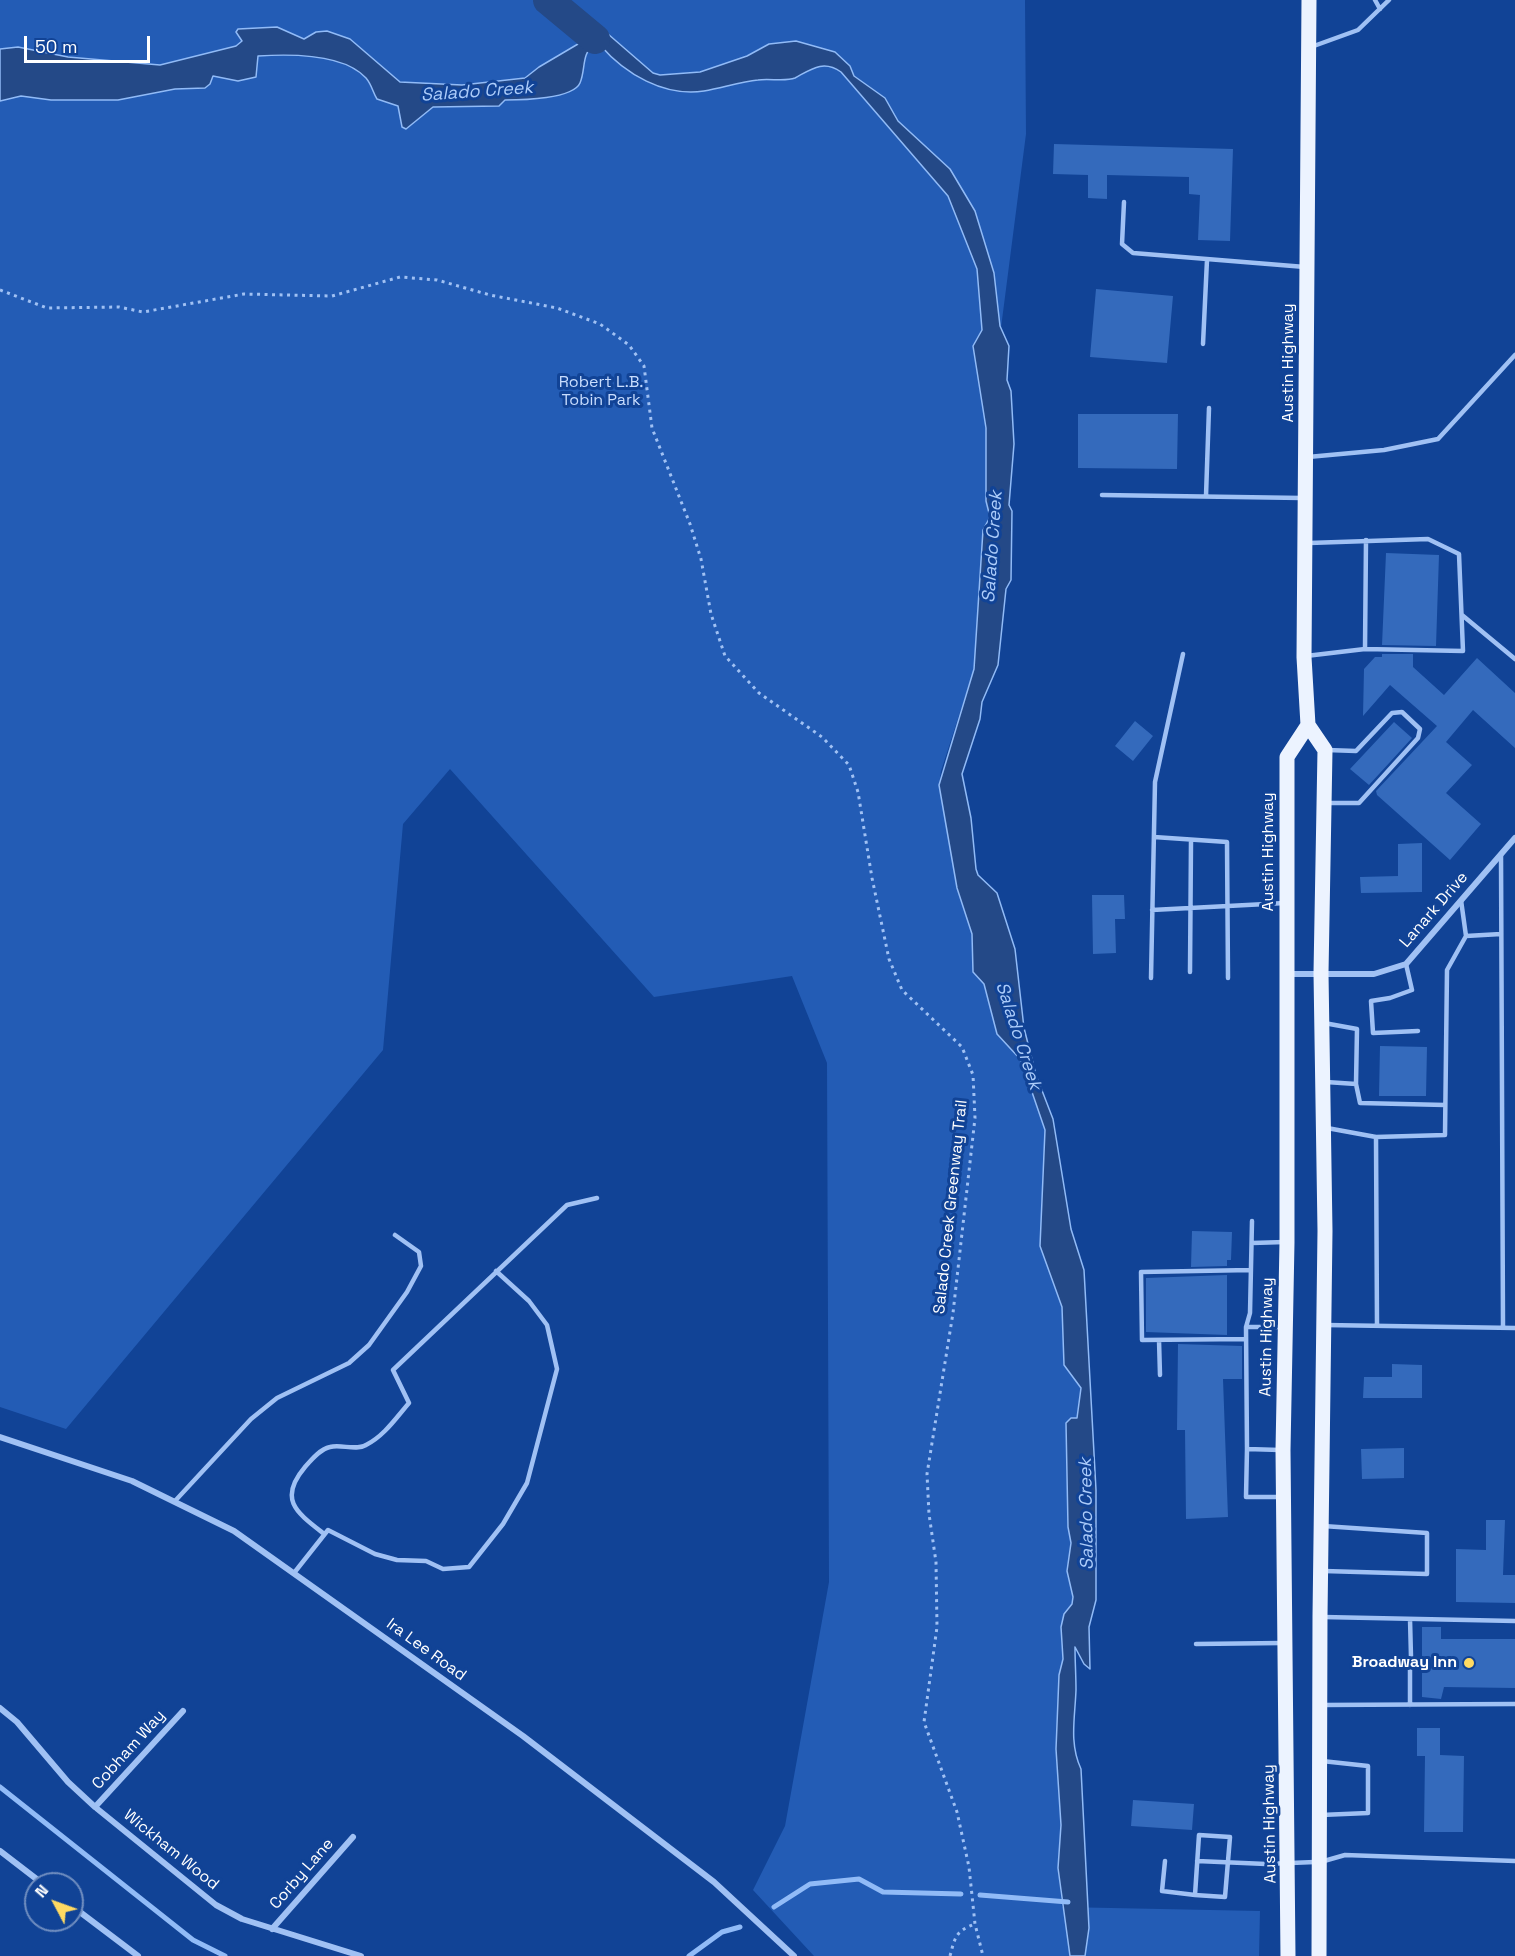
<!DOCTYPE html>
<style>
body{margin:0}
#map{position:relative;width:1515px;height:1956px;overflow:hidden;background:#114396;font-family:"Space Grotesk",sans-serif}
canvas{display:block}
.north{position:absolute;left:24px;top:1872px;width:60px;height:60px;box-sizing:border-box;background:#114396;border:2px solid #708ec0;border-radius:50%;rotate:311deg;font-size:16px;font-weight:700;line-height:24px;text-align:center;color:#fff}
.north::after{content:'';display:block;margin:auto;width:21px;height:27px;background:#ffda62;clip-path:polygon(50% 0,100% 100%,50% 72%,0 100%)}
.scale{position:absolute;left:24px;top:36px;width:126px;height:27px;box-sizing:border-box;border:3px solid #fff;border-top:0;padding-left:8px;font-size:18px;line-height:21px;white-space:nowrap;color:#fff;-webkit-text-stroke:4px #114396;paint-order:stroke}
</style>
<div id="map">
<canvas width="1515" height="1956"></canvas>
<div class="north">N</div>
<div class="scale">50 m</div>
</div>
<script>
const c = document.querySelector('canvas').getContext('2d');
c.lineJoin = 'round';
function paint(path, color) { c.fillStyle = color; c.fill(path, 'evenodd'); }
function strokePath(path, color, width, dash) { c.strokeStyle = color; c.lineWidth = width; c.lineCap = dash ? 'butt' : 'round'; c.setLineDash(dash || []); c.stroke(path); }
function write(font, color, halo, rows, align = 'center') {
  c.font = font + ' "Space Grotesk",sans-serif'; c.lineWidth = 6; c.setLineDash([]); c.textBaseline = 'middle'; c.strokeStyle = halo; c.fillStyle = color; for (const [text, x, y, turn = 0] of rows) {
    c.save(); c.translate(x, y); c.rotate((+turn || 0) * Math.PI / 180); c.textAlign = isNaN(turn) ? turn : align; if (halo) c.strokeText(text, 0, 0); c.fillText(text, 0, 0); c.restore();
  }
}
paint(new Path2D(`
 M0,0h1025l1,134 -32,248 -8,119 4,16 -16,152 -33,102 -2,14 18,103 15,46 1,38 11,12 13,50 24,26 24,70 -1,53 -3,24 12,76 9,24 2,58 17,22 -4,31h-6l-5,6 2,103 3,16 -4,28 6,26 -1,7 -8,10 -3,13 2,32 -4,16 -3,74 5,76 -3,43 4,39 198,4 -1,45h-445l-61,-66 32,-64 44,-244 -2,-519 -35,-87 -138,21 -204,-228 -47,55 -20,226 -317,379 -66,-22z`), '#235cb5');
const water = new Path2D(`
 M277,27l27,12 12,-7 11,-1 23,8 50,43 62,3 63,-7 14,-11 61,-36 8,3 45,39 7,2 40,-3 47,-16 22,-12 27,-3 39,11 15,14 4,10 31,22 13,23 52,48 25,42 19,62 6,53 9,20 -2,34 4,11 3,53 -5,61 3,6 -1,69 -5,9 -8,76 -16,37 -2,17 -18,55 9,44 5,51 2,6 19,18 18,56 9,79 12,47 17,44 18,110 13,41 12,220v110l-7,27 1,42 -6,-5 -9,-17c0,14 1,29 1,43 -1,28 -7,53 5,79l8,159 -4,28h-15l-12,-88 3,-43 -5,-76 3,-74 4,-16 -2,-32 3,-13 8,-10 1,-7 -6,-26 4,-28 -3,-16 -2,-104 5,-5h6l4,-30 -17,-23 -2,-58 -22,-61 5,-116 -24,-70 -24,-26 -13,-50 -11,-12 -1,-38 -15,-46 -18,-103 35,-116 9,-139 7,-13 -4,-16v-73l-13,-82 9,-16 -5,-61 -29,-73 -107,-124c-18,-13 -31,-2 -46,6 -10,4 -26,0 -37,2 -18,2 -36,8 -54,11 -40,6 -79,-17 -104,-46l-6,-1c-13,11 -8,25 -14,39 -7,16 -58,17 -75,17l-6,6 -66,1 -27,22 -4,-2 -4,-21 -21,-7c-4,-6 -5,-14 -11,-21 -23,-25 -77,-24 -108,-22l-2,21 -18,4 -25,-5 -3,8 -5,4 -30,1 -57,11h-67l-30,-4 -21,5v-52l18,-2 50,10 92,8 76,-19 6,-5 -6,-9 2,-3z`);
paint(water, '#244987');
strokePath(water, '#91bbf7', 1.5);
strokePath(new Path2D(`
 M0,1787l193,153 32,16
 M980,1895l88,7
 M774,1907l36,-23 49,-5 24,13 78,2
 M689,1956l33,-24 18,-5`), '#91bbf7', 5);
strokePath(new Path2D(`
 M548,0l47,39`), '#244987', 30);
paint(new Path2D(`
 M1054,144l179,5 -3,92 -32,-1 2,-45 -11,-1v-17l-82,-2v24l-19,-1v-23l-35,-1z
 M1096,289l77,7 -6,67 -77,-6z
 M1078,414h100l-1,55 -99,-1z
 M1386,553l53,2 -3,91 -54,-1z
 M1382,654h31v13l31,28 33,-37 38,35v55l-42,-38 -27,32 26,23 -26,28 35,31 -31,36 -73,-65 -1,-4 61,-65 -47,-41 -27,31 1,-47 11,-12h7z
 M1135,721l18,15 -20,25 -18,-15z
 M1394,722l18,16 -43,47 -19,-16z
 M1422,843v49l-61,1 -1,-16 38,-1v-32z
 M1092,895h32l1,24h-10l1,34 -23,1z
 M1380,1046l47,1 -1,49h-47z
 M1192,1231l40,1 -1,28h-4v6l-36,1z
 M1227,1275v60l-81,-3v-54z
 M1178,1344l64,2v33h-19l5,138 -42,2 -1,-89h-8z
 M1392,1364l30,1v33h-59l1,-21h28z
 M1404,1448v30l-42,1 -1,-30z
 M1486,1520h19l-2,55h12v28l-59,-1v-53l30,1z
 M1422,1627h19v12h74v49l-71,-1 -3,12 -19,-2z
 M1417,1728h23v27l24,1 -1,76h-39l1,-76h-8z
 M1133,1800l61,4 -2,26 -61,-4z`), '#346abc');
strokePath(new Path2D(`
 M0,290l47,18 72,-1 24,5 101,-18 88,2 68,-19 37,3 53,15 67,13 43,16 29,21 15,21 8,62 38,96 11,35 10,55 14,42 34,37 63,44 27,28 9,27 14,86 17,81 13,31 60,57 11,28 2,43 -22,195 -26,161 2,40 7,48 1,65 -13,95 33,90 12,55 6,57 8,32
 M950,1956c5,-18 5,-25 25,-32`), '#a0c1f4', 3, [3, 4.5]);
strokePath(new Path2D(`
 M1375,0l5,9
 M1311,47l47,-17 31,-30
 M1124,202l-2,42 11,9 172,14
 M1203,344l4,-84
 M1308,457l76,-7 54,-11 77,-84
 M1102,495l200,3
 M1206,496l3,-88
 M1462,615l53,44
 M1365,649l1,-109
 M1306,656l59,-7 98,2 -4,-97 -31,-15 -119,4
 M1327,750l29,1 36,-38 10,-1 18,17 -2,9 -59,65h-31
 M1154,837l73,5 1,136
 M1501,855l2,473
 M1152,910l133,-7
 M1466,936l35,-2
 M1406,964l6,26 -22,8 -19,3 2,32 45,-2
 M1190,972l1,-131
 M1151,978l4,-196 28,-128
 M1324,1023l33,6 -1,55 4,19 85,2
 M1326,1082l30,2
 M1327,1128l49,9 69,-2 2,-165 19,-34 -5,-36
 M1376,1137l1,189
 M1252,1221l-2,92 -4,14 1,122 33,1
 M1252,1243l33,-1
 M1325,1325l190,3
 M1246,1327h36
 M1246,1339l-104,1 -1,-68 110,-2
 M1159,1340l1,35
 M1247,1449l-1,48h36
 M175,1501l76,-82 26,-21 72,-35 20,-18 38,-53 14,-26 -2,-14 -24,-17
 M1323,1526l104,7v41l-103,-3
 M323,1533c-27,-21 -45,-34 -18,-66 6,-7 15,-18 25,-20 11,-3 26,4 36,-2 18,-9 30,-27 43,-42l-16,-33 174,-165 30,-7
 M294,1573l34,-43 47,24 22,6 29,1 17,8 26,-2 34,-43 24,-41 30,-114 -10,-44 -18,-24 -33,-30
 M1323,1617l192,4
 M1410,1619l1,38
 M1196,1644l86,-1
 M1321,1705l194,-1
 M1410,1705v-35
 M1321,1815l47,-2v-47l-46,-5
 M1199,1835l31,2 -5,60 -30,-2z
 M1165,1861l-3,30 33,4
 M1197,1861l69,3 49,-2
 M1324,1861l21,-6 170,6`), '#a0c1f4', 4.5);
strokePath(new Path2D(`
 M1287,974h87l32,-10 109,-126
 M0,1437l132,44 102,50 289,205 191,146 80,74
 M0,1708l17,14 51,60 27,25 121,98 26,14 119,37
 M95,1807l88,-96
 M0,1851l43,33
 M72,1906l66,50
 M272,1929l81,-92`), '#a0c1f4', 6);
strokePath(new Path2D(`
 M1309,0l-5,657 4,68 17,25 -4,223 4,258 -5,385 -1,340
 M1288,1956l-5,-506 4,-208v-485l21,-32`), '#ecf3ff', 15);
for (const [x, y, r, color] of [
 [1469,1663,6,"#ffda62"]
]) { const dot = new Path2D(); dot.arc(x, y, r, 0, 2 * Math.PI); c.fillStyle = color; c.fill(dot); strokePath(dot, '#114396', 2); }
write('16px', '#fff', '#114396', [
 ["Austin Highway",1289,363,-90],
 ["Austin Highway",1269,852,-90],
 ["Lanark Drive",1434,910,-49],
 ["Salado Creek Greenway Trail",951,1207,-84],
 ["Austin Highway",1267,1337,-89],
 ["Ira Lee Road",426,1650,36],
 ["Cobham Way",129,1750,-48],
 ["Austin Highway",1270,1824,-91],
 ["Wickham Wood",171,1850,39],
 ["Corby Lane",302,1874,-49]
]);
write('16px', '#c8ddfe', '#114396', [
 ["Robert L.B.",601,383],
 ["Tobin Park",601,401]
]);
write('bold 16px', '#fff', '#114396', [
 ["Broadway Inn",1457,1663]
], 'right');
write('italic 18px', '#acccfa', '#114396', [
 ["Salado Creek",477,92,-4],
 ["Salado Creek",993,547,-86],
 ["Salado Creek",1018,1036,72],
 ["Salado Creek",1087,1514,-91]
]);
</script>
